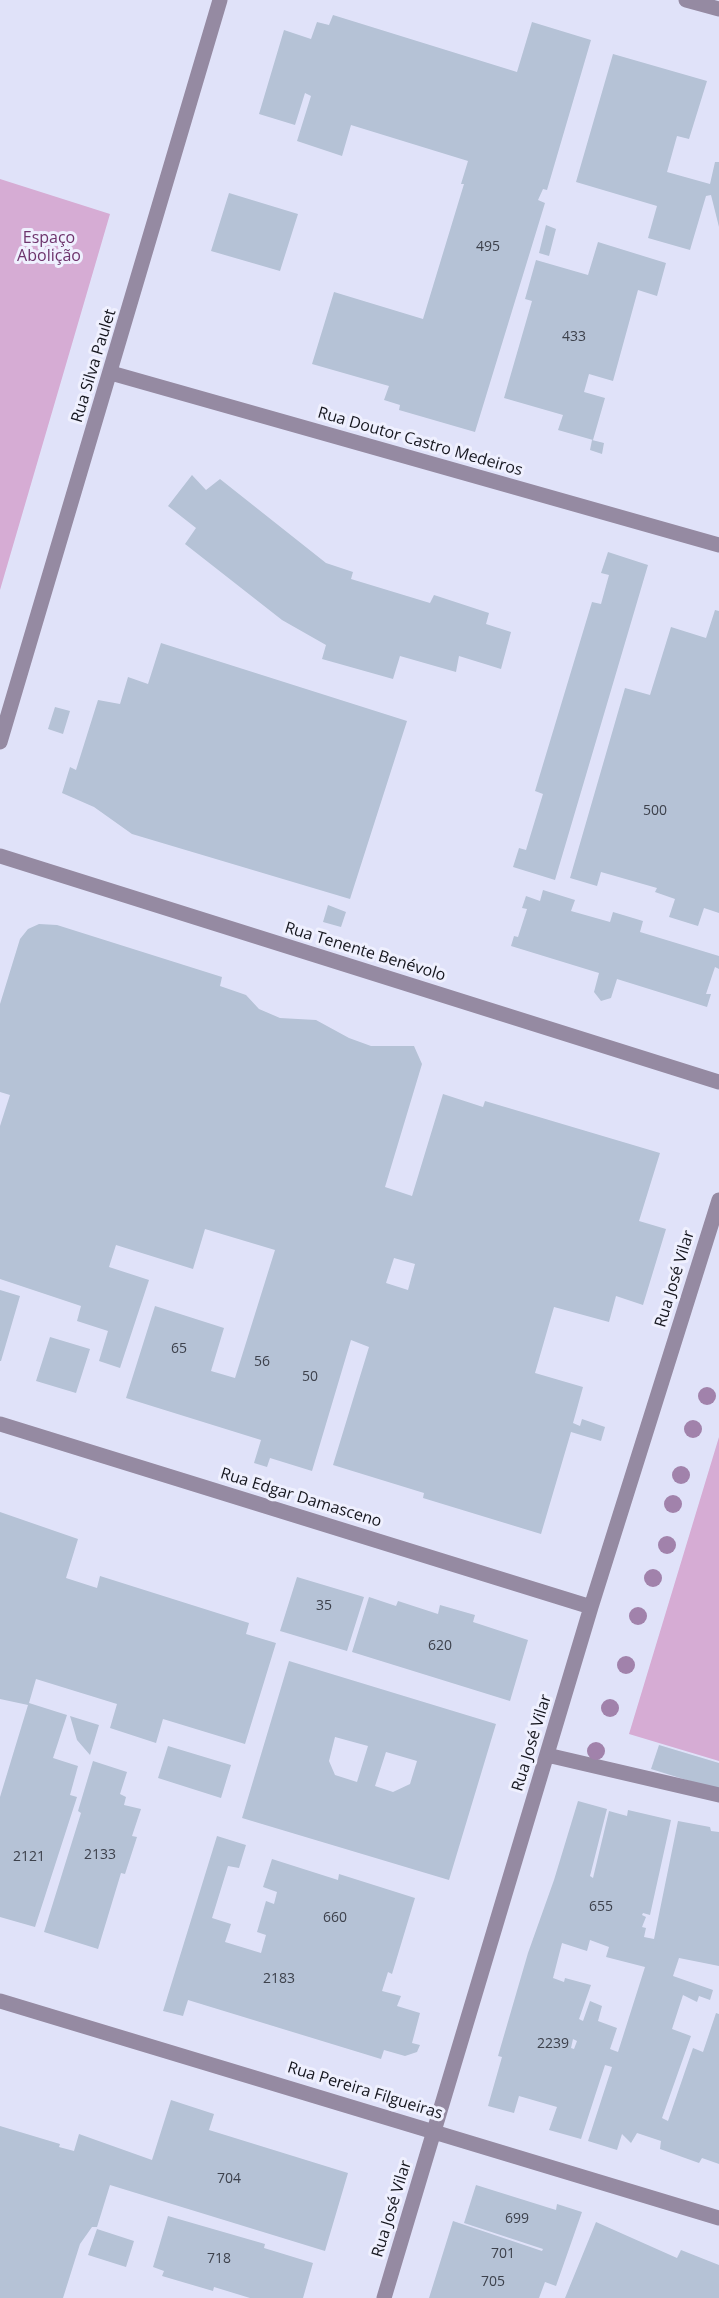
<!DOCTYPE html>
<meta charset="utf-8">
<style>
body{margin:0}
canvas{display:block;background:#e0e2f9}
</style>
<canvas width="719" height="2298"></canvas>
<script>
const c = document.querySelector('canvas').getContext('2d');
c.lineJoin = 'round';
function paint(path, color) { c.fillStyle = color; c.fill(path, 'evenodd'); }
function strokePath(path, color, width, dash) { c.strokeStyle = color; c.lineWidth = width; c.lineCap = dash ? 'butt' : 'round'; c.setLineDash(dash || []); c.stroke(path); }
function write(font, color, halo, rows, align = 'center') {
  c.font = font + ' "Open Sans",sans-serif'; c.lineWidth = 6; c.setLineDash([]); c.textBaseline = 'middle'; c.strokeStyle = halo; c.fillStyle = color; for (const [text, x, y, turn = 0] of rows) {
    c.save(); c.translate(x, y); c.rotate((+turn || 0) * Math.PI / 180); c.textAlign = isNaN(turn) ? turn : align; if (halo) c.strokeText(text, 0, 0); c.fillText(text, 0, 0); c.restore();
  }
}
paint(new Path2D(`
 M0,179l110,35 -110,376z
 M719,1437v324l-90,-27z`), '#d6acd4');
paint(new Path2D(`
 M333,15l184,57 15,-50 59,18 -44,150 -4,-1 -5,11 7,3 -70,229 -76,-22 1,-5 -16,-5 5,-14 -77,-22 22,-72 89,27 41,-135h-3l7,-23 -117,-36 -9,31 -45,-15 14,-45 -6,-3 -10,32 -36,-11 25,-84 27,9 6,-17 12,3z
 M613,54l94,27 -18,58 -12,-3 -10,36 43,12 5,-22h4v65l-8,-32 -5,1 -16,54 -42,-12 9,-32 -81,-24z
 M229,193l69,21 -18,57 -69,-20z
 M546,225l10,4 -7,27 -10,-3z
 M598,242l68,21 -9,33 -19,-6 -25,91 -24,-7 -5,18 21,6 -12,42 -35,-10 5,-15 -59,-17 28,-97 -7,-2 11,-39 52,15z
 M592,440l12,3 -2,11 -12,-4z
 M192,475l14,15 14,-11 106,84 27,9 -2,7 79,24 4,-8 55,18 -3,11 25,8 -10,37 -42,-13 -3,16 -56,-16 -7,23 -71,-20 4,-14 -44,-25 -97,-76 11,-16 -28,-22z
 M608,552l40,13 -93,315 -42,-13 6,-19 7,2 17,-56 -8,-3 57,-189 9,2 8,-29 -8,-2z
 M715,610l4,1v302l-15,-5 -6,18 -29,-9 6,-18 -20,-7 2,-4 -56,-16 -4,14 -27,-8 55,-190 25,7 21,-68 35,11z
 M161,643l246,78 -57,178 -218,-65 -38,-27 -32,-14 8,-26 6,3 22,-70 22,4 8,-27 20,7z
 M55,707l15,4 -7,23 -15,-5z
 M543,890l32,10 -4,11 39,11 3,-10 30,9 -3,11 79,24v13l-4,-2 -9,27h5l-4,13 -90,-28 -6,19 -10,3 -7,-9 5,-19 -88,-27 3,-10 4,1 9,-28 -5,-1 4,-12 14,5z
 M328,905l18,7 -5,15 -18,-5z
 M39,924l18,1 165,52 -2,9 26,9 13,14 21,9 36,2 33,18 22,8h43l8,18 -37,123 27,9 31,-102 40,13 2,-6 175,52 -21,68 27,8 -23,76 -27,-9 -7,26 -55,-15 -19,66 48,14 -10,36 7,3 2,-7 23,8 -4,14 -30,-9 -30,102 -118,-36 1,-5 -91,-28 36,-118 -18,-7 -39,131 -42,-13 -3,9 -13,-4 7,-23 -135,-42 29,-92 69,22 -13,43 24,7 40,-128 -70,-21 -12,40 -77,-24 -7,22 40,13 -29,88 -21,-7 9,-30 -31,-10 4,-15 -81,-27v-153l10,-31 -10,-3v-88l20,-65 8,-10zM394,1258l21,6 -7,26 -22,-7z
 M0,1290l20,6 -19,65h-1z
 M50,1337l40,12 -14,44 -40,-12z
 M0,1512l78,27 -12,39 31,10 3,-12 149,47 -3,11 30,9 -31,101 -82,-25 -7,24 -46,-15 7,-24 -81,-25 -7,24 38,12 -14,43 25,8 -8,29 7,2 -42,130 -35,-10v-120l28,-92 -28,-6z
 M297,1577l67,20 -17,54 -67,-20z
 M369,1597l27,9 2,-5 40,13 2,-9 35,10 -2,7 55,18 -18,61 -158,-49z
 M289,1661l207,63 -47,156 -207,-62zM335,1737l33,9 -11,36 -22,-7 -6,-14zM386,1752l31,9 -7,23 -17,8 -18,-6z
 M70,1716l29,9 -9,30 -13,-15z
 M659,1745l60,18v27l-68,-21z
 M168,1746l63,19 -10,33 -63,-20z
 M93,1761l34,11 -7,22 6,3 -2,8 17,4 -9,27 5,1 -12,37 -4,-1 -23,76 -54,-17 37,-119 -3,-2z
 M578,1801l29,8 -17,67 3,2 16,-67 18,5 1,-6 43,10 -21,95 -7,-2 -1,2 4,2 -4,10 4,1 -2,9 10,2 24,-118 32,6 1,4 8,1v134l-40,-8 -6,18 40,14 -3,10 -11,-4 -2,6 -14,-7 -11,34 19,7 -29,82 6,3 25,-73 10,4 13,-39 3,1v150l-17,-6 -3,5 -39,-14 1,-8 -24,-8 -6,10 -9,-9 -5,16 -29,-9 24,-74 -7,-2 -24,74 -32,-9 8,-23 -38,-11 -5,17 -26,-7 14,-49 -4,-1 30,-103 26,-73zM590,1940l19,7 -3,10 39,10 -27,85 -8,-3 7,-21 -19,-7 4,-15 -12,-5 -7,20 -4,-2 12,-34 -26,-7 -1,4 -11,-4 9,-35 25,8zM573,2039l4,2 -3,8 -3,-1z
 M217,1836l29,9 -7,23 -11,-2 -16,52 19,6 -6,18 36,11 5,-18 -9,-3 9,-31 8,3 3,-12 -14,-5 9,-28 66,21 1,-6 76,24 -23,76 -4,-2 -6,19 19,5 -4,10 23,7 -8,30 8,2 -3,7 -12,4 -21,-6 -3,9 -193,-59 -5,16 -20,-5z
 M171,2100l43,14 -5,16 139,43 -23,78 -215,-66 -13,42h-5l-12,17 -17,54h-63v-172l60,18 -1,3 15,4 5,-17 73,26z
 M476,2185l80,25 1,-6 25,8 -26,74 -11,-4 -6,16h-110l24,-77 89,30 1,-2 -79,-26z
 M168,2216l97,28 -1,4 49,15 -10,35h-53l-36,-11 -1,4 -51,-15 2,-5 -11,-4z
 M596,2222l81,36 4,-8 38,15v33h-154z
 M97,2229l37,12 -8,26 -38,-12z`), '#b5c2d6');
strokePath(new Path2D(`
 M686,0l33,9
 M111,373l608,172
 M0,742l220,-742
 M0,856l719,226
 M0,1424l591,183
 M547,1755l172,40
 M0,2001l719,217
 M384,2298l207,-691 128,-407`), '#958aa2', 15);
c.fillStyle = '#a182ab';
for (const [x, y] of [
 [707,1396],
 [693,1429],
 [681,1475],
 [673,1504],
 [667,1545],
 [653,1578],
 [638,1616],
 [626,1665],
 [610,1708],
 [596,1751]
]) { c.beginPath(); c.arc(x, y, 9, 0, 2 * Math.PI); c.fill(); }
write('14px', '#3d414c', null, [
 ["495",488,247],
 ["433",574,337],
 ["500",655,811],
 ["65",179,1349],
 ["56",262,1362],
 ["50",310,1377],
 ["35",324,1606],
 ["620",440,1646],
 ["2133",100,1855],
 ["2121",29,1857],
 ["655",601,1907],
 ["660",335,1918],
 ["2183",279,1979],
 ["2239",553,2044],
 ["704",229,2179],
 ["699",517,2219],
 ["701",503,2254],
 ["718",219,2259],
 ["705",493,2282]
]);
write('16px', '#6d336c', '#eff0fe', [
 ["Espaço",49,238],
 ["Abolição",49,256]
]);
write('16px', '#15161e', '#eff0fe', [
 ["Rua Silva Paulet",94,366,-73],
 ["Rua Doutor Castro Medeiros",420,442,16],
 ["Rua Tenente Benévolo",365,952,17],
 ["Rua José Vilar",675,1279,-73],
 ["Rua Edgar Damasceno",301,1498,17],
 ["Rua José Vilar",532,1743,-73],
 ["Rua Pereira Filgueiras",365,2091,17],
 ["Rua José Vilar",392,2209,-73]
]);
</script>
